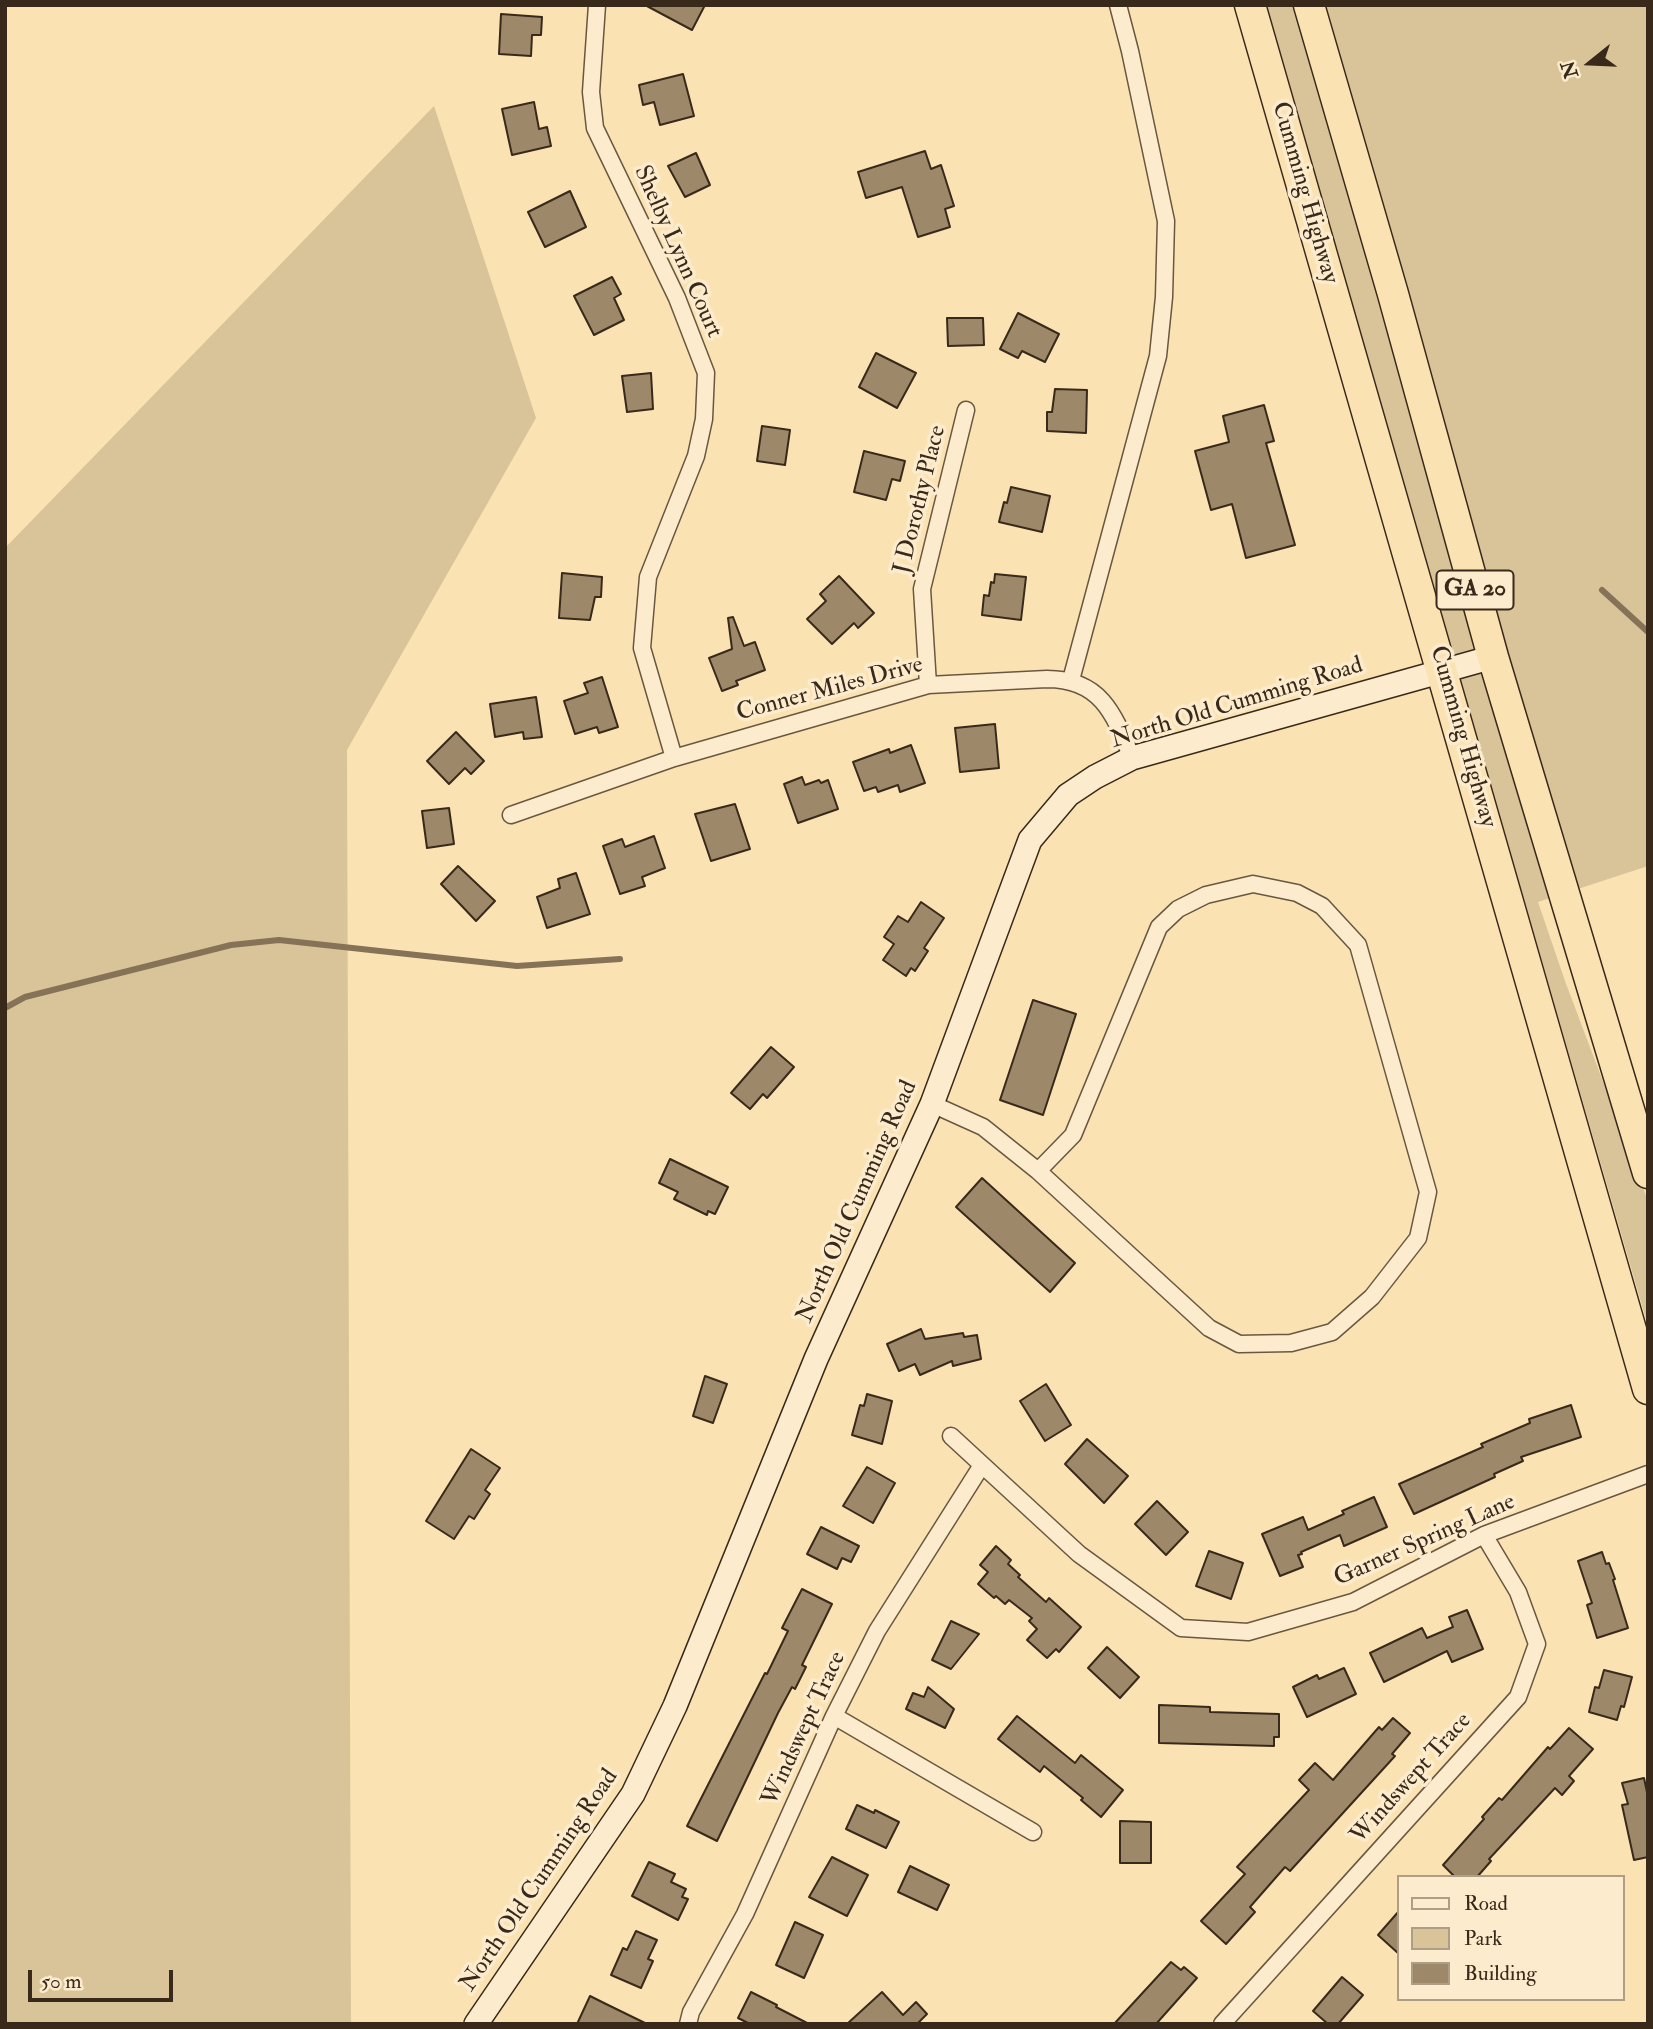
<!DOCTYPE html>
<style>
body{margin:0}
#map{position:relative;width:1653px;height:2029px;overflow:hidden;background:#fae2b2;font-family:"IM FELL Double Pica",serif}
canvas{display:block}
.frame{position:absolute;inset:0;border:7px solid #39291b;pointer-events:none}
.legend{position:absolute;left:1397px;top:1875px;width:228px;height:126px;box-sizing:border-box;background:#fceccd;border:2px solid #ae9e86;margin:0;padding:9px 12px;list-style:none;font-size:21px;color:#39291b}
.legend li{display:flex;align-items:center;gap:14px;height:35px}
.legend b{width:35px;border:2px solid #ae9e86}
.north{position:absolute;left:1555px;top:28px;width:70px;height:70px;-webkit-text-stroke:5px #fceccd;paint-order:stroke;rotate:252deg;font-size:19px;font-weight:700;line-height:28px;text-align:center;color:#39291b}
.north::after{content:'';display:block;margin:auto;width:24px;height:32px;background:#39291b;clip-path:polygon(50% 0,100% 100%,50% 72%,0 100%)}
.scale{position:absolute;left:28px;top:1970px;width:145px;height:32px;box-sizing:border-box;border:4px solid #39291b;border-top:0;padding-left:9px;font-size:21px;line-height:24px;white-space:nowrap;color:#39291b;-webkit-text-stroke:5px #fceccd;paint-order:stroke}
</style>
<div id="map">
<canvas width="1653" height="2029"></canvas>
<div class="frame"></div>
<ul class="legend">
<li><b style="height:9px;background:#fceccd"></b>Road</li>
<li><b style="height:19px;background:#d9c398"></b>Park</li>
<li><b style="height:19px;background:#9d896a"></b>Building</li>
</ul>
<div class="north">N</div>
<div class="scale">50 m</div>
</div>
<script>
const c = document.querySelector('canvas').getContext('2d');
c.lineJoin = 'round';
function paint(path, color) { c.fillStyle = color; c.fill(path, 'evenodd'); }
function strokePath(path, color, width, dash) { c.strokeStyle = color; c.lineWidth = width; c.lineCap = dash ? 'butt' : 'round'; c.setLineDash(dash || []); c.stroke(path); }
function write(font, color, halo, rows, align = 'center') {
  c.font = font + ' "IM FELL Double Pica",serif'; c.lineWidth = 7; c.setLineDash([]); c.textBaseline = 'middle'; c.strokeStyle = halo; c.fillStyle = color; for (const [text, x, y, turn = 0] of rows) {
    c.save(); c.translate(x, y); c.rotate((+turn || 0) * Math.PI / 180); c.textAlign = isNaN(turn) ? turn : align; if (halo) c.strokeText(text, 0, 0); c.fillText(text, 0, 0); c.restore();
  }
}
paint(new Path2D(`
 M1245,5h403v861l-110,36 27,79 83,220v125l-122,-420 -24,7z
 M434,106l102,312 -189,332 4,1274h-346v-1476z`), '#d9c398');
strokePath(new Path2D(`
 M1602,590l46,42
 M5,1008l20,-11 206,-52 48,-5 238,26 103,-7`), '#857257', 6);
const building = new Path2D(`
 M645,5h60l-13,25z
 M501,14l41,3 -1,18h-9l-1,21 -32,-2z
 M683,74l11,42 -34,9 -6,-23 -11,3 -4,-20z
 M534,102l5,27 8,-2 4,19 -39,9 -10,-46z
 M925,151l6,18 10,-4 13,41 -9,3 5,18 -32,10 -16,-50 -36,11 -8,-26z
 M696,153l14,32 -25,12 -17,-31z
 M570,191l16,36 -41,20 -17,-35z
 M612,277l9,17 -7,4 10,22 -30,15 -20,-39z
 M1018,313l41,21 -14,28 -23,-11 -4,7 -18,-9z
 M947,318h36l1,27 -36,1z
 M876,353l40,20 -19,35 -38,-21z
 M651,373l2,36 -26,3 -5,-36z
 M1055,389l32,1 -1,43 -39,-2v-19h5z
 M1264,405l10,36 -8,2 29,102 -49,13 -14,-54 -21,6 -16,-59 34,-9 -6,-26z
 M762,426l28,4 -5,35 -28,-4z
 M864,451l41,10 -5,20 -8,-2 -6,21 -32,-8z
 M1011,487l39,9 -8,36 -43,-10 5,-20 3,1z
 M562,573l40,4 -1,20h-6l-5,23 -31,-2z
 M995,574l31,3 -5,43 -39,-5 2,-20 5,1 2,-14 3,1z
 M839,576l35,37 -16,15 -4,-5 -22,21 -25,-25 19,-18 -6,-7z
 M733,617l11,29 11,-4 10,28 -29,11 2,4 -16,6 -13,-33 23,-9 -4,-31z
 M602,677l16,50 -19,6 -2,-6 -22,7 -11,-33 24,-8 -4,-10z
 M536,697l6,40 -18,2 -1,-7 -28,5 -5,-33z
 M995,724l4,44 -39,4 -5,-44z
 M456,732l28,29 -13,13 -6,-6 -16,16 -22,-23z
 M911,745l14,38 -25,9 -2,-7 -20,7 -2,-5 -12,4 -11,-29 36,-13 1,4z
 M802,777l3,8 14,-5 2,3 7,-3 10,29 -40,14 -14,-39z
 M735,804l15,45 -39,12 -16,-47z
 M449,808l5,36 -27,4 -5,-37z
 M654,836l11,32 -23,9 3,9 -25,8 -17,-48 19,-7 3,8z
 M458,866l37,35 -19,20 -35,-37z
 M576,873l14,41 -43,14 -10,-31 23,-9 -2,-9z
 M921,902l23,16 -20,30 4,3 -13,20 -4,-3 -5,8 -23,-16 11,-16 -10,-7 14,-21 10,6z
 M1033,1000l43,14 -33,101 -43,-15z
 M771,1047l23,20 -27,31 -4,-4 -13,15 -19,-16z
 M670,1159l58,28 -13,27 -7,-3 -1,4 -33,-16 4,-7 -19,-9z
 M982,1178l93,85 -25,29 -94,-85z
 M921,1329l4,10 38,-6 1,4 13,-2 4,24 -28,7 -1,-5 -32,14 -5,-11 -16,7 -12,-27z
 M705,1376l22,8 -14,39 -20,-7z
 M1046,1384l25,41 -26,16 -25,-40z
 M867,1394l25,7 -10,43 -30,-9 8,-30 4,1z
 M1571,1405l10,32 -60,20 2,4 -29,13 1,3 -81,37 -15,-30 84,-37 -2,-3 49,-21 -1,-4z
 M1087,1439l41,37 -24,27 -39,-39z
 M471,1449l29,19 -15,22 5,4 -16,25 -5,-3 -15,23 -28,-18z
 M867,1467l28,16 -22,40 -30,-17z
 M1374,1497l13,30 -43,19 -4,-11 -39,17 1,2 -4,1 5,12 -23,9 -18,-42 41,-17 5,13 36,-16 -2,-3z
 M1157,1501l31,31 -22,23 -31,-31z
 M821,1527l38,19 -8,16 -9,-4 -5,11 -30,-15z
 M996,1546l15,14 -3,4 12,11 -2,2 28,25 3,-4 32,29 -22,25 -3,-3 -9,9 -20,-18 10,-11 -8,-8 3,-3 -23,-18 -4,4 -9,-8 -2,2 -16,-14 10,-12 -8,-7z
 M1209,1551l34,12 -12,36 -35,-13z
 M1602,1552l4,12 3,-1 6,16 -2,1 15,48 -31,10 -10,-33 5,-2 -14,-42z
 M802,1589l30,15 -30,61 4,2 -11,22 -3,-2 -14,26 -61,128 -30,-15 78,-153 2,1 21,-43 -6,-3z
 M1467,1610l16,39 -31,13 -5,-11 -63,31 -14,-29 52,-25 5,10 26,-11 -4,-10z
 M951,1621l28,13 -28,35 -19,-9z
 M1107,1647l32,30 -19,21 -32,-30z
 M1344,1668l12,26 -49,23 -14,-30 24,-12 2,4z
 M1604,1670l28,7 -8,30 -3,-1 -4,14 -28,-8 6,-25 4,1z
 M928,1687l26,22 -9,19 -39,-19 7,-16 11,4z
 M1159,1705l51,2v5l69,2v23h-5v9l-115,-3z
 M1017,1716l58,47 6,-8 42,35 -22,27 -20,-17 2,-2 -39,-32 -4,6 -42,-33z
 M1393,1718l17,15 -18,21 3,2 -105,115 -5,-4 -35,40 5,5 -29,32 -25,-23 44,-47 -8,-7 72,-77 -10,-10 16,-17 18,17 46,-53 3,3z
 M1569,1728l24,21 -24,27 5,5 -12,14 -7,-7 -66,71 2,2 -14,16h-22l-12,-12 41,-46 -2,-2 17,-19 3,2 46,-53 2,2z
 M1644,1778l4,19v60l-14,3 -12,-55 6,-1 -6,-21z
 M857,1805l17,8 1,-3 24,12 -13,26 -40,-19z
 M1120,1821l31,1v41h-31z
 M832,1857l36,18 -21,41 -38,-19z
 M649,1862l26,12 -4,8 15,7 -4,8 6,2 -10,21 -46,-24z
 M910,1866l39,19 -12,25 -39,-18z
 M1399,1911v43l-21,-19z
 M795,1922l28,13 -19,43 -28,-13z
 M636,1931l21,9 -9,19 5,2 -12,27 -30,-13 12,-27 4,2z
 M1171,1962l10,8 3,-3 13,11 -41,46h-42z
 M1342,1977l21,18 -25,29h-10l-15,-13z
 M751,1992l26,13 -1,2 33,17h-59l-12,-6z
 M882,1992l21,23 13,-13 11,12 -10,10h-70z
 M590,1996l16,8 41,20h-70z`);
paint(building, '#9d896a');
strokePath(building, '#39291b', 2);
const street = new Path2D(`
 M597,5l-6,87 4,36 82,170 29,75 -2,46 -8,37 -48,121 -6,71 32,110
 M1071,680l87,-324 6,-59 2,-76 -36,-170 -12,-46
 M928,685l-6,-96 44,-179
 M511,815l163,-57 254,-73 119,-6c54,0 67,35 85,79
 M932,1104l51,23 55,44 171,157 30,16 52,-1 41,-11 40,-35 46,-59 10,-46 -70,-247 -36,-39 -25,-13 -44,-9 -47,11 -28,14 -19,18 -86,208 -35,36
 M951,1436l128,118 102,74 67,4 105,-30 131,-67 164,-61
 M834,1716l199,116
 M688,2024l3,-12 54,-98 89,-198 43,-85 105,-166
 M1222,2024l296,-327 19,-53 -19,-52 -34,-57`);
const secondary = new Path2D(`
 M476,2024l157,-230 42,-88 141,-347 116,-255 98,-264 38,-45 27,-18 37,-19 361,-101`);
const highway = new Path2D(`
 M1250,5l398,1384
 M1309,5l84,289 100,363 155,516`);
strokePath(street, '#695741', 19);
strokePath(secondary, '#39291b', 26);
strokePath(highway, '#39291b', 33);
strokePath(street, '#fceccd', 16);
strokePath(secondary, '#fceccd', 23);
strokePath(highway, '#fae2b2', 30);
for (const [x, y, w] of [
 [1475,590,77]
]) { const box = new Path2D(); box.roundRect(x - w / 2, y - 19.5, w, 39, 5); c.fillStyle = '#fceccd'; c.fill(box); strokePath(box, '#39291b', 2); }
write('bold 23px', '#39291b', null, [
 ["GA 20",1475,590]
]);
write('24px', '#39291b', '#fceccd', [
 ["Cumming Highway",1304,193,74],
 ["Shelby Lynn Court",677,252,66],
 ["J Dorothy Place",921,500,-76],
 ["Conner Miles Drive",830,690,-15],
 ["North Old Cumming Road",1237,704,-17],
 ["Cumming Highway",1462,737,74],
 ["North Old Cumming Road",858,1202,-66],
 ["Garner Spring Lane",1425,1541,-24],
 ["Windswept Trace",805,1729,-65],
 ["Windswept Trace",1412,1779,-48],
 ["North Old Cumming Road",540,1881,-56]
]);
</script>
